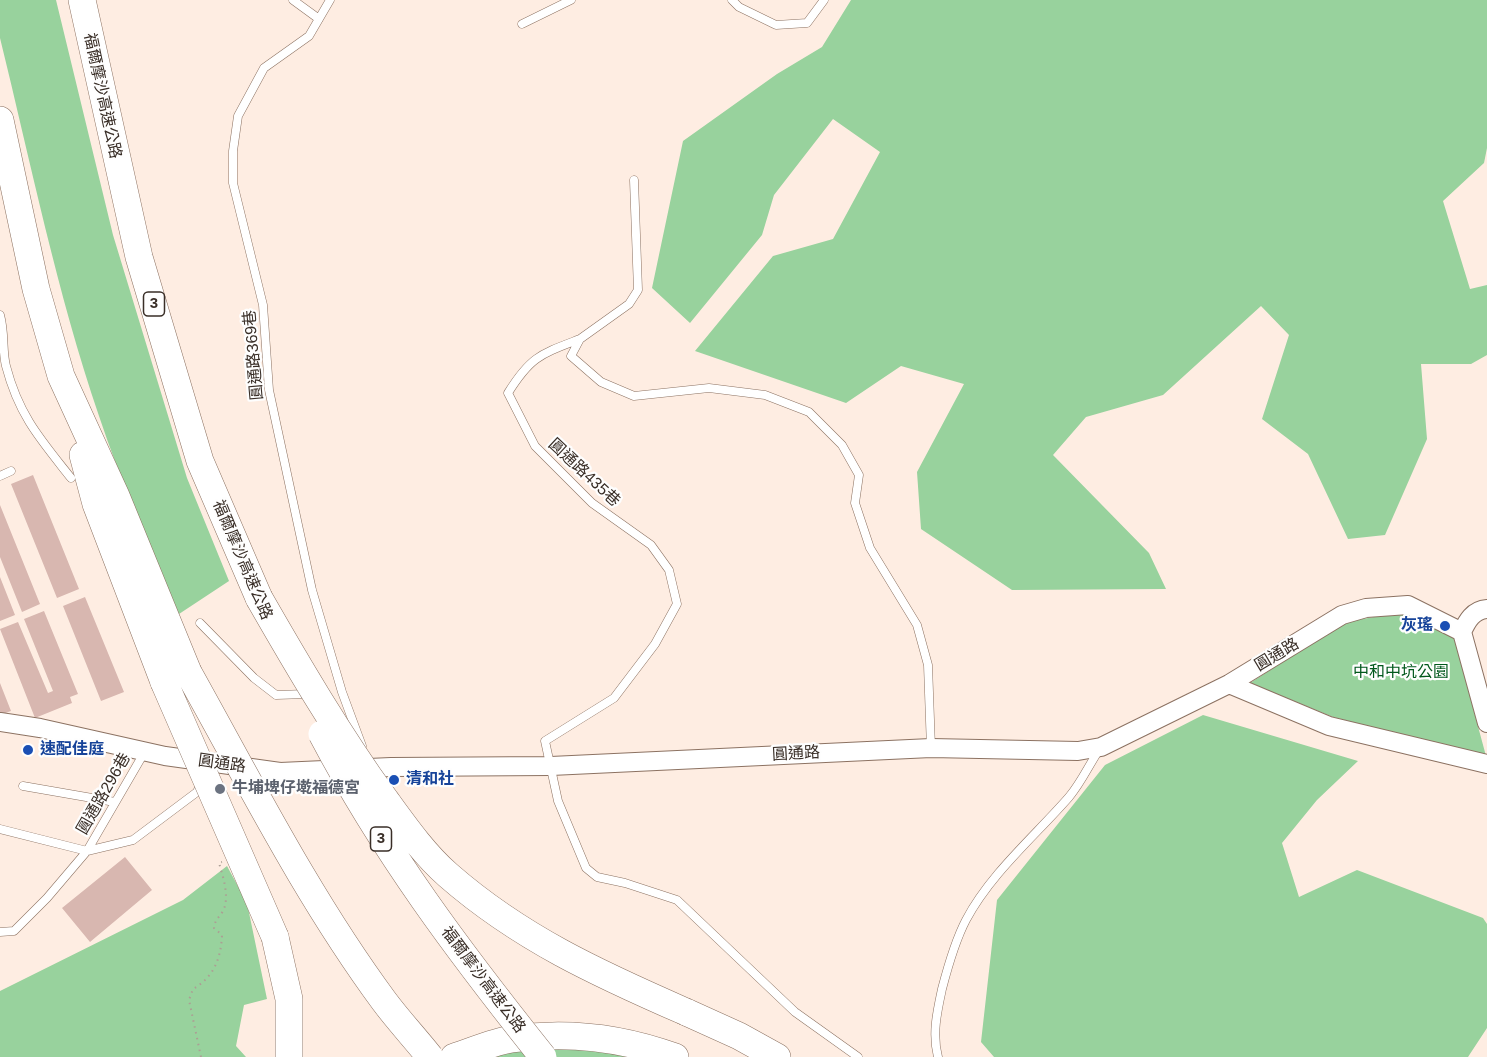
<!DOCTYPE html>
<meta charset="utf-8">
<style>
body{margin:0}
canvas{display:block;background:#feede2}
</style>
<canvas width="1487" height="1057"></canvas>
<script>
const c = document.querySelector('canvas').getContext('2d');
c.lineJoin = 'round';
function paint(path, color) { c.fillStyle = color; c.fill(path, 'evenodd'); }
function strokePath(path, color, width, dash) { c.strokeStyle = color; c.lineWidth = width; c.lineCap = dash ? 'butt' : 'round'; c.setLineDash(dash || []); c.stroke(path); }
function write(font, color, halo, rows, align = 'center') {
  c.font = font + ' Arial,"Noto Sans TC",sans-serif'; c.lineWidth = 4.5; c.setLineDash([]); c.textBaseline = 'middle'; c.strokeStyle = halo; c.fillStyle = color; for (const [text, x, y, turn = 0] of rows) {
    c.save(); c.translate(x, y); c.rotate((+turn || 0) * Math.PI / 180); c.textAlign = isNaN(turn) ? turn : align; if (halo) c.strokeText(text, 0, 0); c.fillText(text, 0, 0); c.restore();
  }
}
paint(new Path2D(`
 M0,0h56l57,235 74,243 42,103 -50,33c-28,-66 -58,-131 -80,-198 -42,-123 -68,-252 -99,-378z
 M851,0h636v148l-3,15 -41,38 27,88 17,-4v70l-16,9h-50l6,75 -42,96 -37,4 -40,-85 -46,-35 27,-84 -28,-29 -98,89 -77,22 -33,38 96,98 17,36 -154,1 -91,-61 -4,-57 47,-88 -63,-18 -55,37 -151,-52 78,-95 60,-17 47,-87 -47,-33 -59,76 -12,40 -72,88 -38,-35 31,-147 94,-67 45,-27z
 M1397,613l52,6 37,137 -153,-39 -83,-34 95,-61z
 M1203,715l155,46 -41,39 -35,43 17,54 58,-27 126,48 4,6v104l-19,29h-474l-13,-15 16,-142 108,-135z
 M227,866l20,37 20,96 -23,6 -8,41 10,11h-246v-66l183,-91z
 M539,1042l110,15h-173z`), '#98d29d');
paint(new Path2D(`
 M33,475l46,114 -22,9 -46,-114z
 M0,505l40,99 -18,8 -22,-55z
 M0,577l15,38 -15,6z
 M85,597l39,95 -23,9 -38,-95z
 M44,611l34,83 -8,3 2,6 -37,15 -35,-89 18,-7 30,71 5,-2 -29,-72z
 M0,683l11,28 -11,4z
 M125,857l27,33 -62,52 -28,-34z`), '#d8b7b0');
const service = new Path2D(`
 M293,0l26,19
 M330,0l-21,36 -45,32 -26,48 -5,35v32l30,122 6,85 43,200 30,102 20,54
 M732,0l7,7 37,18 31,-2 17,-23
 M522,24l49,-24
 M0,315c5,18 2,35 6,51 13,50 35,74 65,112
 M580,339l49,-35 9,-14 -4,-110
 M0,476l11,-5
 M200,623l54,55 22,17 31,-1
 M23,786l92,16
 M0,829l87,22 57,-98
 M0,932l14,-1 33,-33 40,-47 46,-11 64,-48 4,-9
 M858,1057l-63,-45 -118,-112 -52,-17 -28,-6 -11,-9 -28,-67 -13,-60 69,-43 41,-54 22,-40 -8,-34 -18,-25 -59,-42 -57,-57 -27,-53c23,-37 33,-39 72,-54l-9,17 30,26 33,14 75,-8 56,7 44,17 33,33 17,30 -4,28 15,45 47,77 11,40 3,83
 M938,1057c-6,-23 -1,-45 4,-68 6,-23 13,-48 24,-69 25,-47 69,-84 103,-123 12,-14 20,-32 30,-47`);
const tertiary = new Path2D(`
 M1462,632c5,-11 11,-22 25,-23
 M1229,684l100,42 158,38
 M0,722l40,6 125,28 115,16 111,-5 160,-1 380,-18 147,3 23,-4 128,-63 113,-69 24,-7 42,-3 54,27 25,91`);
const motorway = new Path2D(`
 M82,0l57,257 61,204 59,137
 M0,120l36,169 25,87 55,120 72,176
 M83,455l13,49 68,178
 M275,937l14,62v58
 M686,1012l53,24 38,21
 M454,1057c19,-6 38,-15 58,-18 55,-8 111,-1 163,18`);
strokePath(service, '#8c7262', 9);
strokePath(tertiary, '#8c7262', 20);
strokePath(motorway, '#8c7262', 28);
strokePath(new Path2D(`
 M201,1057l-12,-57 4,-11c21,-12 28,-31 29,-54l-8,-7c1,-9 5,-10 9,-17 7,-14 0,-34 -4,-48l3,-1`), '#ac9e94', 2, [1.5, 4.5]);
strokePath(service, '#fff', 8);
strokePath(tertiary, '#fff', 18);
strokePath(motorway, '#fff', 27);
const motorwayBridge = new Path2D(`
 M259,598c39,68 79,136 125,200 19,26 39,55 64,77 72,63 151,99 238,137
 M188,672c62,111 120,226 196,329 14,19 31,37 46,56
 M164,682l111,255
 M322,734c62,118 138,219 221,323`);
strokePath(motorwayBridge, '#8c7262', 28, []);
strokePath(motorwayBridge, '#fff', 27);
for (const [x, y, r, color] of [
 [1445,626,6,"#1a4fb4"],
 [28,750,6,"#1a4fb4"],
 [394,780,6,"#1a4fb4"],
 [220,789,6,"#6b7280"]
]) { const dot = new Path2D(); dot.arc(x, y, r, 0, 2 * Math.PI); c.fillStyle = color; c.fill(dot); strokePath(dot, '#fefefe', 2); }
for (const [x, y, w] of [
 [154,304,21],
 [381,839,21]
]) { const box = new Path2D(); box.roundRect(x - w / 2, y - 12, w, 24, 4.5); c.fillStyle = '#fefefe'; c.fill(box); strokePath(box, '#392e27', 1.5); }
write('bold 15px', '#392e27', null, [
 ["3",154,304],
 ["3",381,839]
]);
write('16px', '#392e27', '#fefefe', [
 ["福爾摩沙高速公路",102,96,78],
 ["圓通路369巷",254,355,-95],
 ["圓通路435巷",584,473,43],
 ["福爾摩沙高速公路",242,560,67],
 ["圓通路",1277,655,-31],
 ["圓通路",796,754,-3],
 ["圓通路",222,764,8],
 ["圓通路296巷",104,794,-60],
 ["福爾摩沙高速公路",483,980,53]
]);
write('bold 16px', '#164399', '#fefefe', [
 ["灰瑤",1433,626,"right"],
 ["速配佳庭",40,750],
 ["清和社",406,780]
], 'left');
write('16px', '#01581c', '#fefefe', [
 ["中和中坑公園",1401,673]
]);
write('bold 16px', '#5b616d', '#fefefe', [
 ["牛埔埤仔墘福德宮",232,789]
], 'left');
</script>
